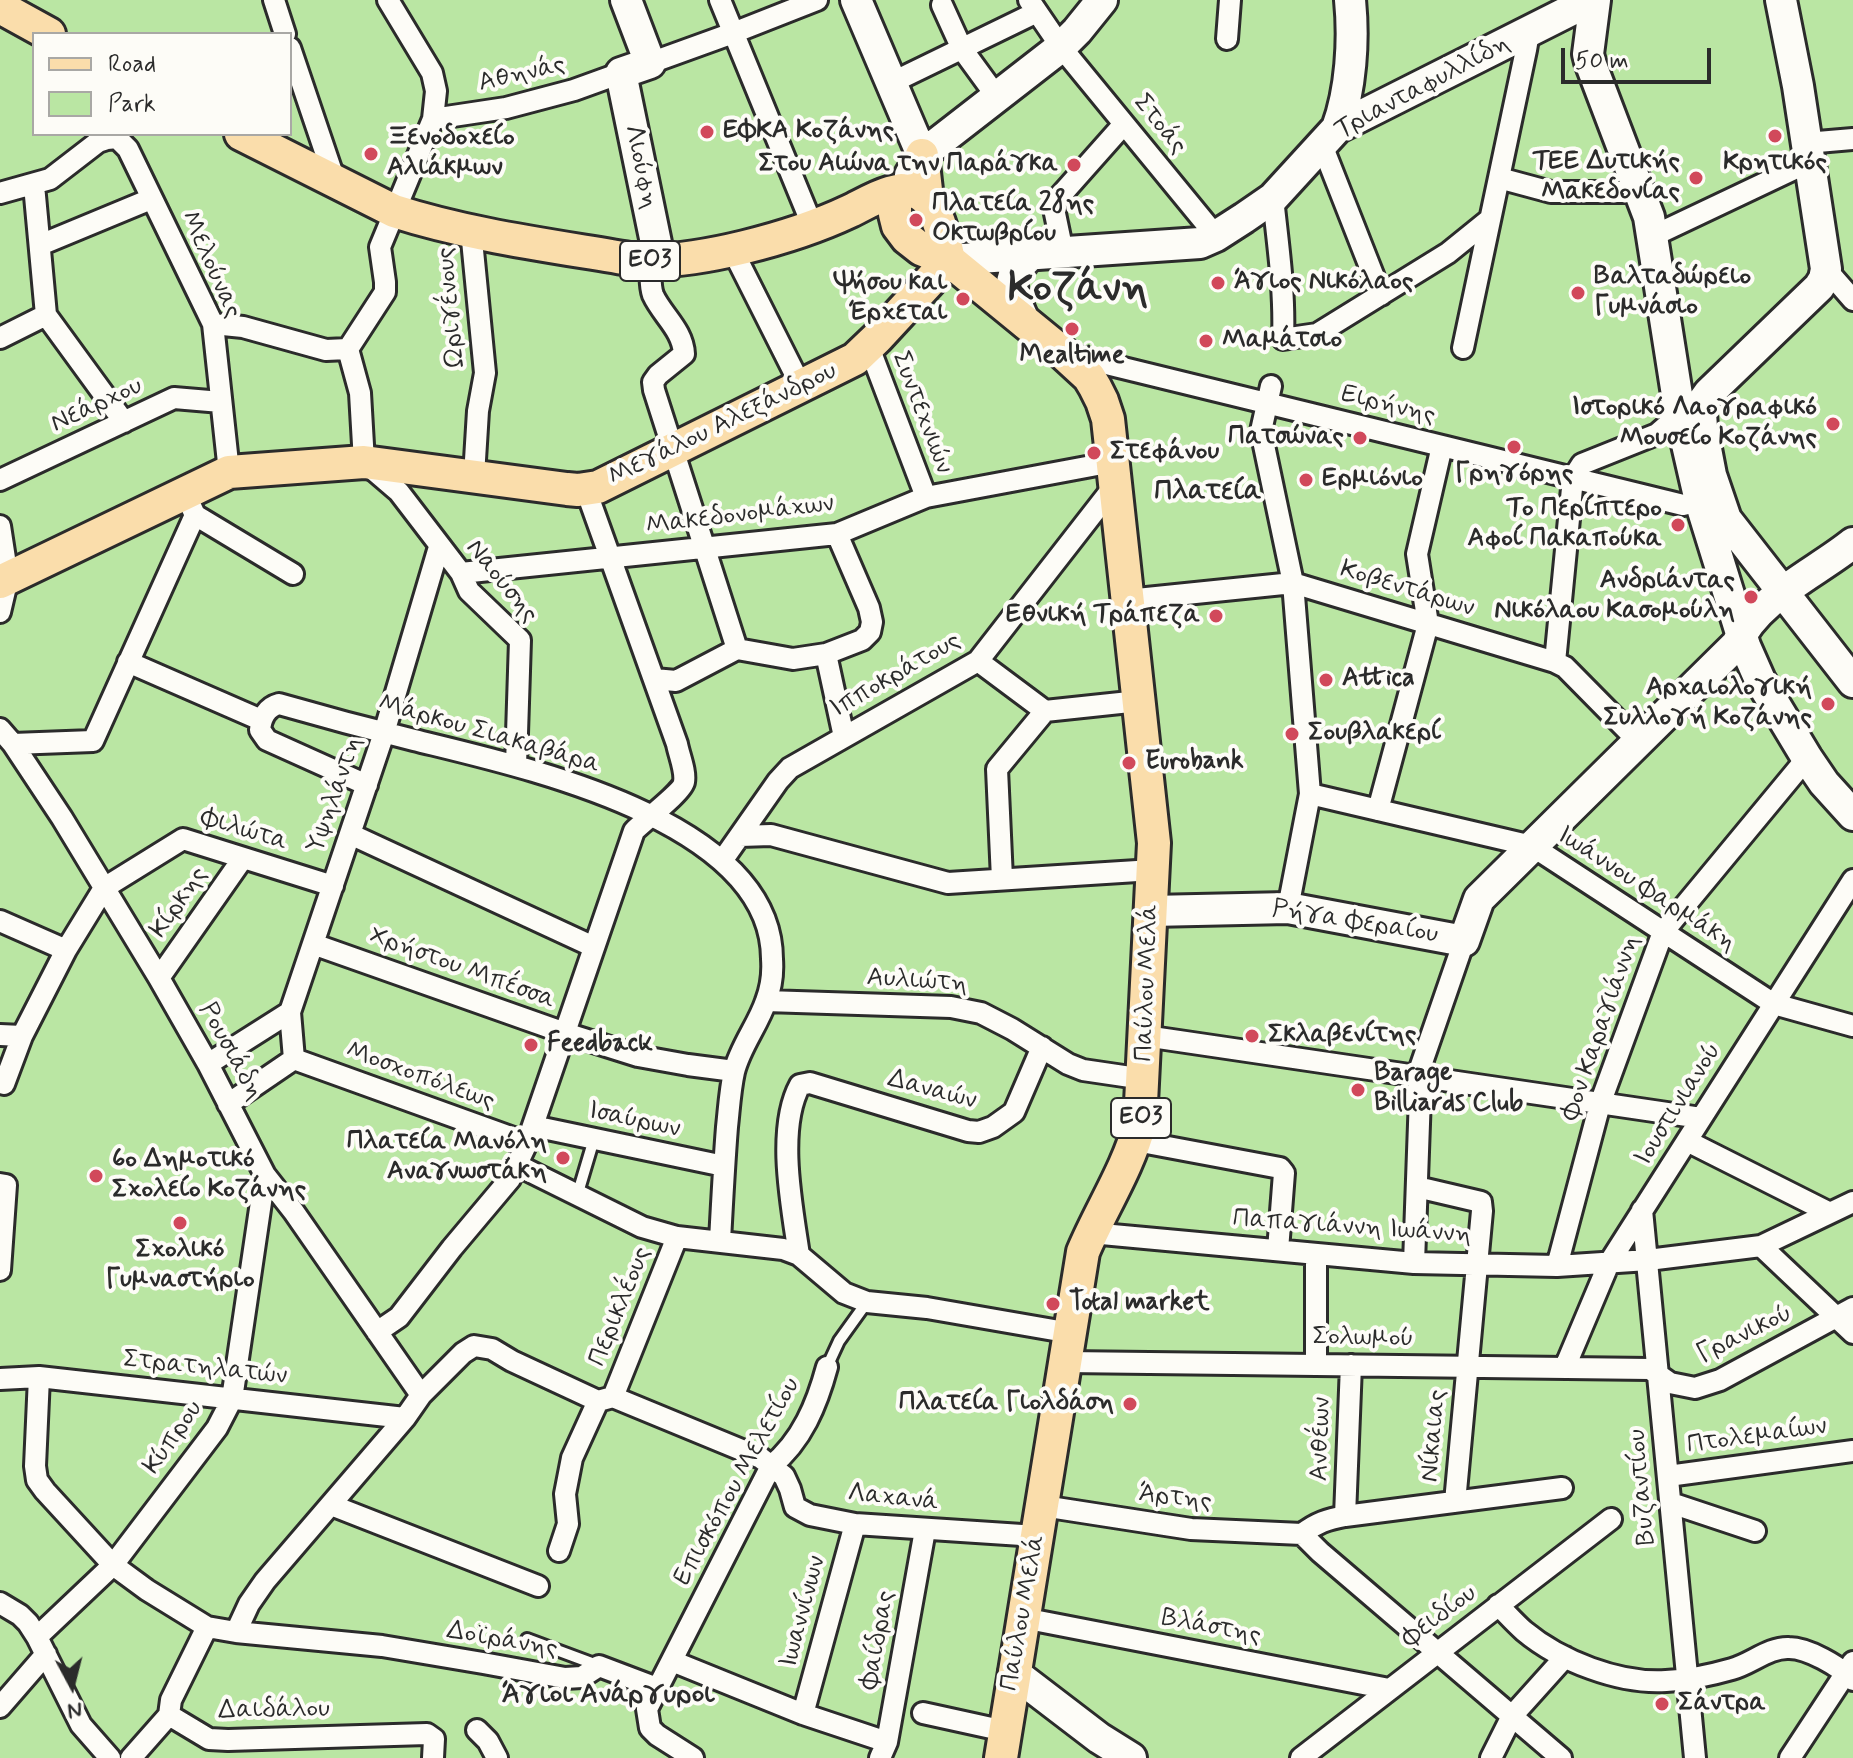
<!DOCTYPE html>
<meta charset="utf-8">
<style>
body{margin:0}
#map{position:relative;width:1853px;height:1758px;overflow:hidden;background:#fbefe7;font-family:Mynerve,sans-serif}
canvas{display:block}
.legend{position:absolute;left:32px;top:32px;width:260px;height:104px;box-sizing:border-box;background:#fdfcf7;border:2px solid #a9a8a5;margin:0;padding:10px 14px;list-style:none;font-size:24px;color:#2b2b2b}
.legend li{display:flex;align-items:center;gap:16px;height:40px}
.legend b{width:40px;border:2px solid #a9a8a5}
.north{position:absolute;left:32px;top:1646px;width:80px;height:80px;-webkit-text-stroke:6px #fdfcf7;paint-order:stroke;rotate:173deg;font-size:22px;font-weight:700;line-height:32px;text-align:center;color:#2b2b2b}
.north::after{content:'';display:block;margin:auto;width:28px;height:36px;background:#2b2b2b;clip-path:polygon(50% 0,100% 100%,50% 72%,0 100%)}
.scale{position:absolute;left:1561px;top:48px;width:150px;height:36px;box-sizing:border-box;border:4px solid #2b2b2b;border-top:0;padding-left:10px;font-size:24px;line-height:28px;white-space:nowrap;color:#2b2b2b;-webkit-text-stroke:6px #fdfcf7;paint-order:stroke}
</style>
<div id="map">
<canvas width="1853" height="1758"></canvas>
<ul class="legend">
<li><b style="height:10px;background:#faddab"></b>Road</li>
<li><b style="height:22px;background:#bae6a3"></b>Park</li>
</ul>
<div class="north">N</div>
<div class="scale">50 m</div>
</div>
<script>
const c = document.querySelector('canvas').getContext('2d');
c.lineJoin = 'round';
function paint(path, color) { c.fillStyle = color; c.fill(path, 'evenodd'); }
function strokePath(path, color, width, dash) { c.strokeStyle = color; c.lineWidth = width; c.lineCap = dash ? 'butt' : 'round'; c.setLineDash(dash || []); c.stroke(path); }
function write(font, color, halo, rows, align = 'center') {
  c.font = font + ' Mynerve,sans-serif'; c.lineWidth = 8; c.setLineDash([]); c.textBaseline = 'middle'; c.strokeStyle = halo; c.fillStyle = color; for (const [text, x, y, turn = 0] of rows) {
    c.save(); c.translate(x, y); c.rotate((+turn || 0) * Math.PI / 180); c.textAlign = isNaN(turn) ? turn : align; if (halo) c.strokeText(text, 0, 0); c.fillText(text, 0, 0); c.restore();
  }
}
paint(new Path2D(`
 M0,0h1853v1758h-1853zM34,34h256v100h-256z`), '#bae6a3');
const lane = new Path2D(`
 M577,1196l17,-57
 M827,1367l12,-26 28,-39
 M527,1639l70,26`);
const street = new Path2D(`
 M274,0l11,34
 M388,0l44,73 4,18 -3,28 -53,128 5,35v10l-37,57 12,44 4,69 35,30 62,81 8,18 51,49 -4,125
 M720,0l93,227
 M1029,0l32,47 155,189
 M942,5l20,44 35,48
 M1227,39l3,-39
 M290,48l45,133
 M650,63l83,-30 84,-33
 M891,83l146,-71
 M433,119l73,-11 68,-18 47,-17
 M1806,143l47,-4
 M1322,145l59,150
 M1499,178l52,14h89
 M34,185l12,130 78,107
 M0,193l50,-14 48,-37 9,-3 10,-1 11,11 85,175 16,148
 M1273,198c5,47 12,94 10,141l34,-5 131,-81 42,-34
 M471,230l14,143 -7,38 -4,65
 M1653,236l156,-74
 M40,245l111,-46
 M732,249l69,137
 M1063,252l-10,-48 71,-80
 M651,261c0,11 -2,23 2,34 9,20 30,35 31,59l-26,21 -5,7 1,8 83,259
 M1826,269l27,31
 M213,324l30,3 83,23 22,-1
 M0,338l46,-23
 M869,347l57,150
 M1463,348l63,-298 3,-18
 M1070,355l613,150 17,-4
 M1271,386l-10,45 32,152 17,211 -22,114
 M0,480l174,-82 47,4
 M195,515l98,59
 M0,526l8,52 -8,34
 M461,573l376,-39 89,-37 187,-35
 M1127,600l166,-17 262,79 10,5 73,74
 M826,654l18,83
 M978,661l67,50 94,-10
 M128,662l133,58
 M1555,662l18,-184 9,-14 75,-30 23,-20
 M654,679l22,2 61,-32 56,10 33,-5 36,-14 8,-8 2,-10 -3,-14 -32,-74
 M0,729l13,15 49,74 97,160 49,86 57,111 29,37 127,183
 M13,744l80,-3 102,-226 -10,-22
 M367,785l-100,-45 -7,-10c1,-12 7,-23 19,-26 45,13 90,25 135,36 105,26 358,79 358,219 1,14 -1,29 -6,42 -8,24 -26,46 -32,71 -4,18 -5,37 -7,55 -3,38 -5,76 -7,114
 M1310,794l222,52 242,158 79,22
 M1378,810l50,-186 -11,-70 25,-108
 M350,834l244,113
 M740,836l31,-1 177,48 205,-13
 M722,861l56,-80 12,-13 188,-107 137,-176
 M1002,879l-5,-110 48,-58
 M0,921l66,29
 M313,944l252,89 73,23 50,9 46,6
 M159,978l84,-120
 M766,1001l185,6 30,6 31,16 56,35 15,6 61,9
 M0,1035l22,1
 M1145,1036l556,82
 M294,1059l233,84
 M208,1064l82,-52
 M4,1084l18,-48 44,-86 38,-62 79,-49 150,47
 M228,1104l66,-45 -4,-47 94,-279 55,-186
 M533,1126l191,40
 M1136,1141l144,27 4,5 -6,77
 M1687,1141l143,72
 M517,1165l125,62 35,10 106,12 16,6 45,38 23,9 60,6 144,25
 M0,1184l6,1 -6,85
 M1417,1187l64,15 1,9 -27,291
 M1642,1210l53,548
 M1091,1233l323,30 143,3 91,-6 113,-14 92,-44
 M1761,1246l92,87
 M799,1255c-7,-48 -23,-126 1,-170l10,-2 158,48 11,1 14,-5 21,-15 28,-65
 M1414,1263l6,-167 -3,-19 47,-136
 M1557,1266l43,-162 63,-172 144,-174
 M377,1332l22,-15 53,-69 58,-69 17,-36 107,-312c10,-10 49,-40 50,-49 2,-11 -5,-27 -7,-38l-91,-254
 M1066,1362l584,7 20,14 25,5 25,-8 133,-72
 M1316,1364v-110
 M1565,1367l44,-104 244,-383
 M39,1377l-4,89 2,14 8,11 68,74 34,25 60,37 29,5 146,14 101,17 82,15 17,-1 17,-11 58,22
 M0,1379l39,-2 366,41
 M613,1397l64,-160
 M1668,1476l185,-25
 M1671,1503l84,28
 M331,1505l207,81
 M1043,1506l148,23 111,5
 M1345,1516l6,-151
 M1302,1534l18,18 241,206
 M1302,1534c14,-11 26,-15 43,-18l217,-28
 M559,1551l9,-27 -3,-30 7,-36 26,-57
 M0,1603l20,12 8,8 9,14 44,88 29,33
 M1498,1605c9,9 17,18 26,26 36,30 95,53 142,50 22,-1 45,-6 66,-12 19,-5 37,-22 57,-21 19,0 50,18 64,32
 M1023,1618l366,71
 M207,1627l-36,73 -2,15 40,24 19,1 199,-6 7,5 -1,19
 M236,1632l13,-28 16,-23 140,-163 16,-23 42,-42 11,-7 18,3 20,12 86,40 15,-4 148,61 23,18 6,13 5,18 15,8 45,9 182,12
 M37,1637l76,-72 104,-137 15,-29 33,-224
 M672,1661l131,53 84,28
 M0,1707l46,-53
 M923,1713l82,18
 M803,1714l52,-190
 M477,1730l11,11 9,17
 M131,1758l38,-43
 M693,1758l-36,-23 -7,-7 -3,-19 124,-243c31,-25 46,-62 56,-99
 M880,1758l7,-16 38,-212
 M1301,1758l310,-239
 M1491,1758l21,-42 53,-59
 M1790,1758l63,-96`);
const secondary = new Path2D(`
 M626,0l24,63 -29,10 35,170 -5,18
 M856,0l66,155
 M1595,0l-7,54 2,8 59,155 31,197 20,87 45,145 15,34 47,78 17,25 29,32
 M1781,0l17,86 28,183 -2,10 -5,8 -110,106 -5,7 -3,13 1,15 9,47 15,44 127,163
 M1337,128c14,-38 17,-88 13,-128
 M910,175l12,-20 139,-108 16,-16 25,-31
 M949,260l251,-17 16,-7 28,-18 29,-20 64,-70 254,-128
 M1025,323c-14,-33 -23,-44 7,-69
 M1151,911l137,-3 176,33 15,-42 258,-255c19,-45 79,-71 116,-101
 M1014,1673l85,65 32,20`);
const primary = new Path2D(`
 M0,7l49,27
 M241,134l153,77c78,25 160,35 241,49 60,5 160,-23 215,-49 19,-9 49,-29 70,-17 17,9 25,48 29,66
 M922,155l5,44
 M901,190l-6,10v14l3,12 9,12 14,11 28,11 115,94 25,23 6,10 7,14 6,18 46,424 -14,280c-12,46 -39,86 -57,129l-82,506
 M0,582l229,-110 135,-10 203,27 11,1 20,-3 257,-128 22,-21 72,-78`);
strokePath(lane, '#2b2b2b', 16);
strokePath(street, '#2b2b2b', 26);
strokePath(secondary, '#2b2b2b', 36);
strokePath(primary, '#2b2b2b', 38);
strokePath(lane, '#fdfcf7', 10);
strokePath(street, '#fdfcf7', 20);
strokePath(secondary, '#fdfcf7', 30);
strokePath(primary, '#faddab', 32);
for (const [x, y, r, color] of [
 [707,132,8,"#d1495b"],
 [1775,136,8,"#d1495b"],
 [371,154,8,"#d1495b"],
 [1074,165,8,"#d1495b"],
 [1696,178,8,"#d1495b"],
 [916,220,8,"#d1495b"],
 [1218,283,8,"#d1495b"],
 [1578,293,8,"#d1495b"],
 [963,299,8,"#d1495b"],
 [1072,329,8,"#d1495b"],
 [1206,341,8,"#d1495b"],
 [1833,424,8,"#d1495b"],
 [1360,438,8,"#d1495b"],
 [1514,447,8,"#d1495b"],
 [1094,453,8,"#d1495b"],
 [1306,480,8,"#d1495b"],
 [1678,525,8,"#d1495b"],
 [1751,597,8,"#d1495b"],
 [1216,616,8,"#d1495b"],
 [1326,680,8,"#d1495b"],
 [1828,704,8,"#d1495b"],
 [1292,734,8,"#d1495b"],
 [1129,763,8,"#d1495b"],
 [1252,1036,8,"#d1495b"],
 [531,1045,8,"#d1495b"],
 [1358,1090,8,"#d1495b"],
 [563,1158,8,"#d1495b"],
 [96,1176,8,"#d1495b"],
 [180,1223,8,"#d1495b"],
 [1053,1304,8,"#d1495b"],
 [1130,1404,8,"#d1495b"],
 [1662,1704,8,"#d1495b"]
]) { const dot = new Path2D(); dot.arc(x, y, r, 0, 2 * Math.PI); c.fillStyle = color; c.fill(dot); strokePath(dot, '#fdfcf7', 3); }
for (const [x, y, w] of [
 [650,261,60],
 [1141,1118,60]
]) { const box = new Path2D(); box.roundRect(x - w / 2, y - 20, w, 40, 6); c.fillStyle = '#fdfcf7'; c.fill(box); strokePath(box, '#2b2b2b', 2); }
write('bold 24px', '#2b2b2b', null, [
 ["ΕΟ3",650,261],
 ["ΕΟ3",1141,1118]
]);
write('26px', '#2b2b2b', '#fdfcf7', [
 ["Αθηνάς",522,75,-13],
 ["Τριανταφυλλίδη",1423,88,-28],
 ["Στοάς",1159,125,51],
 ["Λιούφη",640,167,78],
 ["Μελούνας",210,265,66],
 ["Ωριγένους",452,308,-95],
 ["Νεάρχου",97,406,-25],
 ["Ειρήνης",1388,406,14],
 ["Συντεχνιών",921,413,69],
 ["Μεγάλου Αλεξάνδρου",723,425,-26],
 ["Μακεδονομάχων",740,516,-7],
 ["Ναούσης",501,582,51],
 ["Κοβεντάρων",1407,590,17],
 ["Ιπποκράτους",896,676,-30],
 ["Μάρκου Σιακαβάρα",489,735,16],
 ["Υψηλάντη",336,795,-71],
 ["Φιλώτα",244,831,17],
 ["Ιωάννου Φαρμάκη",1646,890,33],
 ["Κίρκης",180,903,-55],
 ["Ρήγα Φεραίου",1355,923,9],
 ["Χρήστου Μπέσσα",462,969,20],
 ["Αυλιώτη",917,982,4],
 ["Παύλου Μελά",1148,983,-88],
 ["Φον Καραγιάννη",1602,1028,-71],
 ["Ρουσιάδη",230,1052,61],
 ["Μοσχοπόλεως",420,1077,20],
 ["Δαναών",932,1091,15],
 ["Ιουστινιανού",1679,1105,-58],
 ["Ισαύρων",634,1121,12],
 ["Παπαγιάννη Ιωάννη",1352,1228,4],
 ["Περικλέους",621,1307,-68],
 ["Γρανικού",1745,1335,-26],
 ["Σολωμού",1363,1339,1],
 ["Στρατηλατών",205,1369,6],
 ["Νίκαιας",1435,1436,-85],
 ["Πτολεμαίων",1757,1437,-8],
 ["Κύπρου",174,1438,-55],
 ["Ανθέων",1322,1439,-88],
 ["Επισκόπου Μελετίου",738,1482,-61],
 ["Βυζαντίου",1643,1487,-95],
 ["Λαχανά",893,1499,6],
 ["Άρτης",1175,1499,7],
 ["Ιωαννίνων",804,1612,-75],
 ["Παύλου Μελά",1024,1613,-80],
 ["Φειδίου",1440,1617,-37],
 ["Βλάστης",1211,1628,11],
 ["Φαίδρας",879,1640,-80],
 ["Δοϊράνης",502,1641,10],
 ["Δαιδάλου",274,1711,-1]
]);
write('bold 26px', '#2b2b2b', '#fdfcf7', [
 ["ΕΦΚΑ Κοζάνης",723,132],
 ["Ξενοδοχείο",387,139],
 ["Αλιάκμων",387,169],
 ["ΤΕΕ Δυτικής",1680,163,"right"],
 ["Μακεδονίας",1680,193,"right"],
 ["Κρητικός",1775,164,"center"],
 ["Στου Αιώνα την Παράγκα",1058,165,"right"],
 ["Πλατεία 28ης",932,205],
 ["Οκτωβρίου",932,235],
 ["Βαλταδώρειο",1594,278],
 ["Γυμνάσιο",1594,308],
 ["Άγιος Νικόλαος",1234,283],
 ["Ψήσου και",947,284,"right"],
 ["Έρχεται",947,314,"right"],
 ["Μαμάτσιο",1222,341],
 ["Mealtime",1072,357,"center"],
 ["Ιστορικό Λαογραφικό",1817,409,"right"],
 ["Μουσείο Κοζάνης",1817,439,"right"],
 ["Πατσώνας",1344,438,"right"],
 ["Στεφάνου",1110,453],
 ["Γρηγόρης",1514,475,"center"],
 ["Ερμιόνιο",1322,480],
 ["Το Περίπτερο",1662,510,"right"],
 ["Αφοί Πακαπούκα",1662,540,"right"],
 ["Ανδριάντας",1735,582,"right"],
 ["Νικόλαου Κασομούλη",1735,612,"right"],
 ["Εθνική Τράπεζα",1200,616,"right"],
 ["Attica",1342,680],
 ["Αρχαιολογική",1812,689,"right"],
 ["Συλλογή Κοζάνης",1812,719,"right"],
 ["Σουβλακερί",1308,734],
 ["Eurobank",1145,763],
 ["Σκλαβενίτης",1268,1036],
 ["Feedback",547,1045],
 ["Barage",1374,1075],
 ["Billiards Club",1374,1105],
 ["Πλατεία Μανόλη",547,1143,"right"],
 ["Αναγνωστάκη",547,1173,"right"],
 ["6ο Δημοτικό",112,1161],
 ["Σχολείο Κοζάνης",112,1191],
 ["Σχολικό",180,1251,"center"],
 ["Γυμναστήριο",180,1281,"center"],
 ["Total market",1069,1304],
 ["Πλατεία Γιολδάση",1114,1404,"right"],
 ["Σάντρα",1678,1704]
], 'left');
write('bold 28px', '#2b2b2b', '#fdfcf7', [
 ["Πλατεία",1208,493],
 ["Άγιοι Ανάργυροι",608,1696]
]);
write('bold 42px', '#2b2b2b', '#fdfcf7', [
 ["Κοζάνη",1078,291]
]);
</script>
